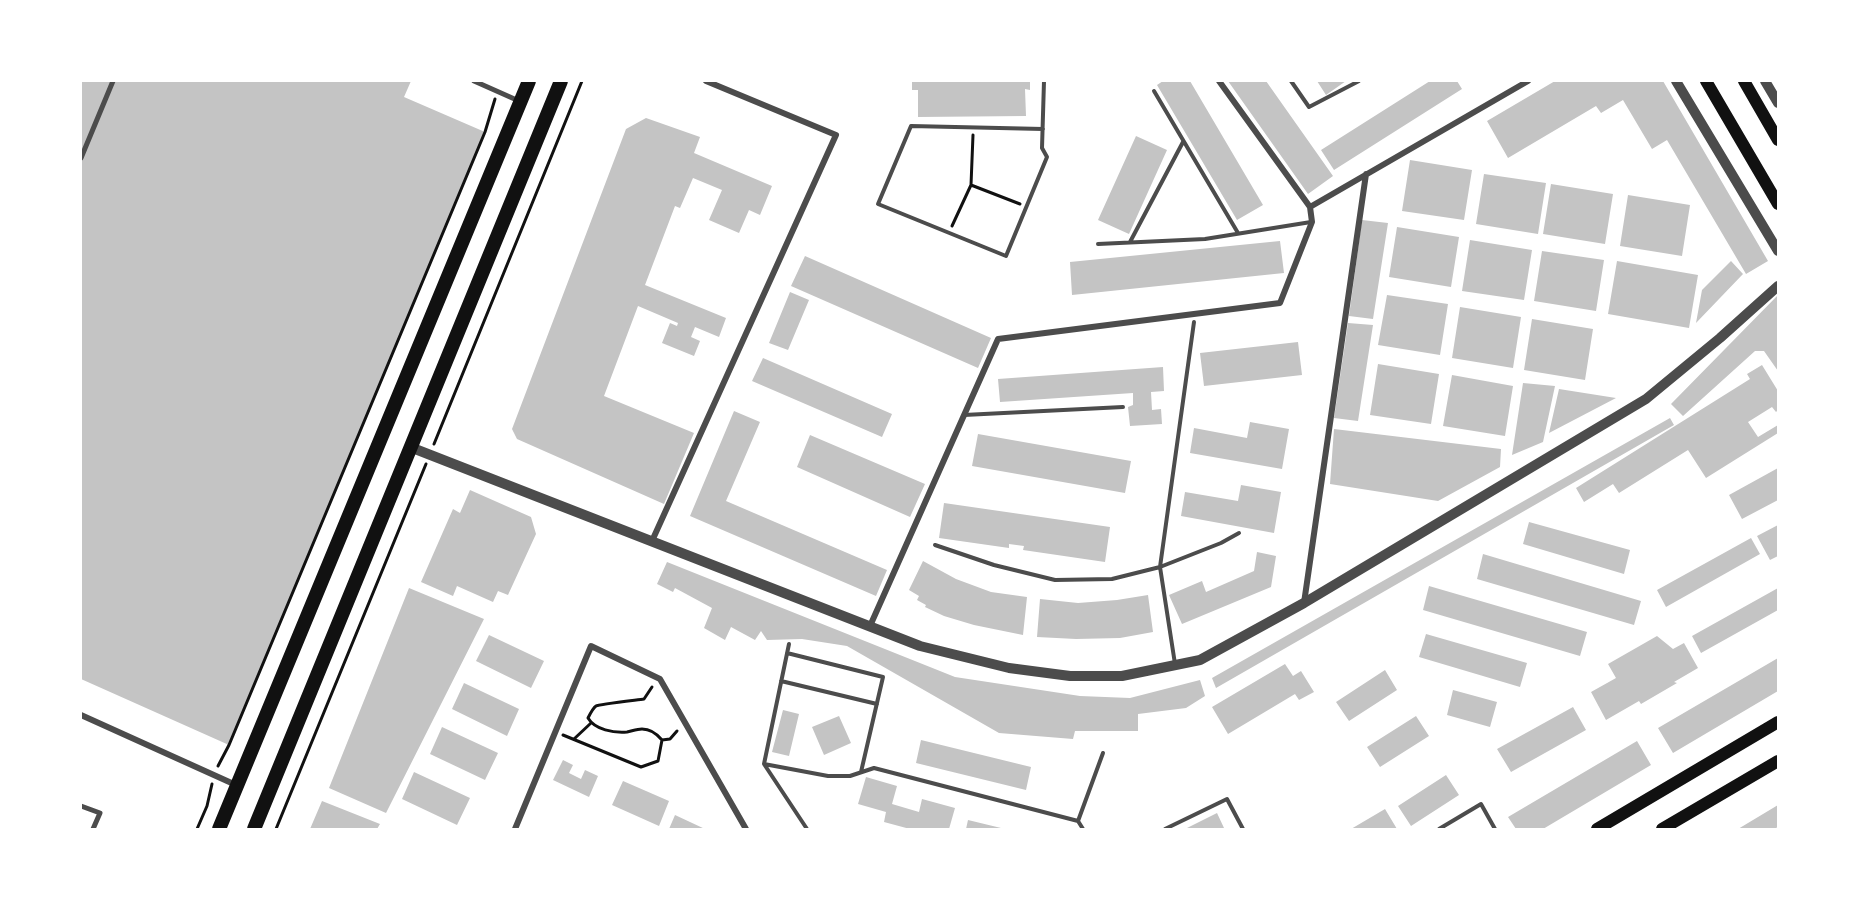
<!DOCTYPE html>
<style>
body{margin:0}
#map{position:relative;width:1859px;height:910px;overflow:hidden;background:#fff;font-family:"Space Grotesk",sans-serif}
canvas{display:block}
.frame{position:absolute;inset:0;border:82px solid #fff;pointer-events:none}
</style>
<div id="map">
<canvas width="1859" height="910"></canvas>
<div class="frame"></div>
</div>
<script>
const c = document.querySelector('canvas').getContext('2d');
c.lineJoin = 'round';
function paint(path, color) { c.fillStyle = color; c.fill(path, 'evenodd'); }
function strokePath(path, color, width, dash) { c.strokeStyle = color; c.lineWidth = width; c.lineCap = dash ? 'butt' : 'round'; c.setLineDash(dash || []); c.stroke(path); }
paint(new Path2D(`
 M81,81h330l-7,16 81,35 -256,613 -148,-66z
 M912,81h118v9l-5,-1 1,27 -108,1v-27h-6z
 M1163,81h27l73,124 -26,15 -80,-135z
 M1228,81h38l67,95 -25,18z
 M1317,81h29l-20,14z
 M1430,81h27l5,8 -128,81 -13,-20z
 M1555,81h108l105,180 -22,13 -79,-134 -15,9 -29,-49 -22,13 -5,-7 -88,52 -21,-37z
 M646,118l54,19 -6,16 78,33 -12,29 -11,-5 -10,23 -30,-13 13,-30 -29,-12 -13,30 -5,-2 -30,79 81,33 -7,19 -24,-10 -4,10 9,4 -6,15 -32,-13 8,-20 7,3 1,-3 -40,-17 -34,90 90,37 -30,71 -147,-65 -5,-10 114,-300z
 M1136,136l31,14 -38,84 -31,-14z
 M1410,160l62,10 -8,50 -62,-9z
 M1484,174l62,9 -8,51 -62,-10z
 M1551,184l62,10 -8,50 -62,-10z
 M1628,195l62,10 -8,51 -62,-10z
 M1362,220l26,3 -15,96 -24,-3z
 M1397,227l62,10 -8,50 -62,-10z
 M1470,240l62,10 -8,50 -62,-9z
 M1280,241l4,32 -212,22 -2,-33z
 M1542,251l62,9 -8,51 -62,-10z
 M805,256l186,82 -13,30 -187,-82z
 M1617,261l81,14 -9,53 -81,-14z
 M1731,261l12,13 -47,49 6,-33z
 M790,292l19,8 -21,50 -19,-7z
 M1387,295l61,9 -8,51 -62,-10z
 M1778,295v76l-14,-20h-9l-72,65 -12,-12z
 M1460,307l61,10 -8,51 -61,-10z
 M1532,319l61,10 -8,51 -61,-10z
 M1348,323l25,2 -15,96 -24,-3z
 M1298,342l4,33 -98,11 -4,-33z
 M763,358l129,56 -10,23 -130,-56z
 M1378,364l61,10 -8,50 -61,-9z
 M1762,365l16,26v19l-2,2 -4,-5 -24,15 10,15 20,-12v8l-72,45 -18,-28 -69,43 -6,-9 -29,18 -8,-14 174,-109 -3,-5z
 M1163,367l1,24 -13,1 1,18 9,-1 1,15 -32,2 -2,-19 5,-2v-12l-133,9 -2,-23z
 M1452,375l61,11 -8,50 -62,-10z
 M1523,383l32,3 -12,56 -31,13z
 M1559,389l57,9 -67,35z
 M734,411l26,11 -34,79 161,69 -11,26 -186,-80z
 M1670,418l4,7 -458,263 -4,-10z
 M1250,422l39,7 -7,40 -92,-16 4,-25 53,10z
 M1334,429l167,20 -1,18 -62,34 -108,-17z
 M978,434l153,27 -6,32 -153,-27z
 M810,435l115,49 -15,33 -113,-50z
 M1778,468v32l-36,19 -13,-24z
 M1241,485l40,7 -7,41 -93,-17 4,-24 53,9z
 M470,490l61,27 5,17 -28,61 -10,-4 -5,11 -36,-16 -4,10 -32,-14 32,-73 7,4z
 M944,503l166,24 -5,35 -82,-12 1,-4 -15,-2v4l-70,-10z
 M1529,522l101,28 -6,24 -101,-30z
 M1778,525v31l-8,4 -13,-24z
 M1751,538l9,16 -94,53 -9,-17z
 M1257,552l19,4 -5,31 -89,37 -13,-29 33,-14 4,11 48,-21z
 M1483,554l158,47 -7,24 -157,-46z
 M923,561l33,18 35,13 36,5 -4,38 -49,-10 -30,-9 -19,-9 1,-2 -9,-5 2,-4 -10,-6z
 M667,562l288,115 125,19 50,2 70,-18 5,16 -19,12 -48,6v17h-63l-2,8 -74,-6 -152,-87 -45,-7 -35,1 -6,-9 -6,9 -24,-13 -6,13 -21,-12 8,-20 -37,-20 -2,4 -16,-8z
 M1429,586l158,46 -7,24 -157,-46z
 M409,588l75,31 -98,194 -57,-25z
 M1778,588v22l-77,43 -9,-17z
 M1148,595l5,37 -33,6 -44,1 -39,-2 3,-38 38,4 39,-3z
 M1426,634l101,29 -7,24 -101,-30z
 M489,635l55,26 -13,27 -55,-27z
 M1657,636l16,13 11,-6 14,25 -24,14 3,1 -36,21 -2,-3 -33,19 -15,-28 25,-14 -8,-14z
 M1778,658v33l-105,62 -15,-25z
 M1285,664l8,12 8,-5 13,21 -15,8 -4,-6 -67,40 -16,-27z
 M1385,670l12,20 -48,31 -13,-19z
 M464,683l55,26 -12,27 -55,-27z
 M1453,690l44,12 -7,25 -43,-12z
 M1573,707l13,23 -75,42 -14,-23z
 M783,710l16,4 -10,42 -17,-4z
 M839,716l12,27 -27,12 -12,-28z
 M1416,716l13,20 -49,31 -13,-20z
 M442,727l56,26 -13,27 -55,-26z
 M921,740l110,27 -5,23 -110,-27z
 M1637,741l14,24 -108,64h-27l-8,-12z
 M563,760l10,5 -4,8 12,6 4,-9 13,6 -9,21 -36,-17z
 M414,772l56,26 -13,27 -55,-26z
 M1446,775l13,20 -48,31 -13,-20z
 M866,777l31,9 -5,18 27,8 3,-13 33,9 -6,21h-39l-26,-7 2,-10 -28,-8z
 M623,781l46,20 -10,25 -47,-21z
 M322,801l58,23 -3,5h-67z
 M1778,805v22l-4,2h-36z
 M1385,809l12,20h-46z
 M1217,813l7,15 -39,1z
 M675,815l30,14h-36z
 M968,820l33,8v1h-35z`), '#c4c4c4');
strokePath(new Path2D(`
 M971,185l49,19
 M952,226l19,-41 2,-50
 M434,444l148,-363
 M563,735l78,32 17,-6 4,-21c-5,-6 -12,-11 -20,-11 -5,0 -10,2 -15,3 -13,1 -32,-2 -39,-14 2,-4 5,-10 8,-12 3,-2 41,-6 48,-7l8,-12
 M574,739l17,-16
 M662,740l8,-1 7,-8
 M218,766l11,-21 256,-613 10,-33
 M197,829l10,-23 5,-22
 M276,829l150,-365`), '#111', 3);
strokePath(new Path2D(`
 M1291,81l18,26 50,-26
 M1154,91l84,142
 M1043,129l-132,-3 -33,78 128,52 41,-99 -5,-9 2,-67
 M1130,242l53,-100
 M1098,244l107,-5 106,-17
 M964,415l159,-8
 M935,545l59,20 61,15 57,-1 48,-12 61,-24 18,-10
 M787,653l96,24 -22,95
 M1175,664l-15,-97 34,-245
 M781,681l96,23
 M764,764l25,-120
 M1078,821l25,-68
 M807,829l-43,-65 64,12h22l24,-8 204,53 5,8
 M1165,829l62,-30 16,30
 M1439,829l42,-25 14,25`), '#4c4c4c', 4);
strokePath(new Path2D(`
 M474,81l45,20
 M81,158l32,-77
 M81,806l19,7 -7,16`), '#4c4c4c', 5);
strokePath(new Path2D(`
 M1310,207l218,-126
 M652,541l184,-406 -130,-54
 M1304,603l62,-429
 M870,626l128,-287 282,-36 32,-81 -2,-15 -91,-126
 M81,715l155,70
 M515,829l76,-183 69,33 86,150`), '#4c4c4c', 6);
strokePath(new Path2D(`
 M1676,81l102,170
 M1765,81l13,22
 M410,447l510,199 89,22 61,8h52l78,-16 104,-57 342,-204 74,-61 58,-52`), '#4c4c4c', 10);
strokePath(new Path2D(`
 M1706,81l72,123
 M1744,81l34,59`), '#111', 12);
strokePath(new Path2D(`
 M1597,829l181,-107
 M1662,829l116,-68`), '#111', 12);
strokePath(new Path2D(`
 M219,829l310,-748
 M254,829l307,-748`), '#111', 14);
</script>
